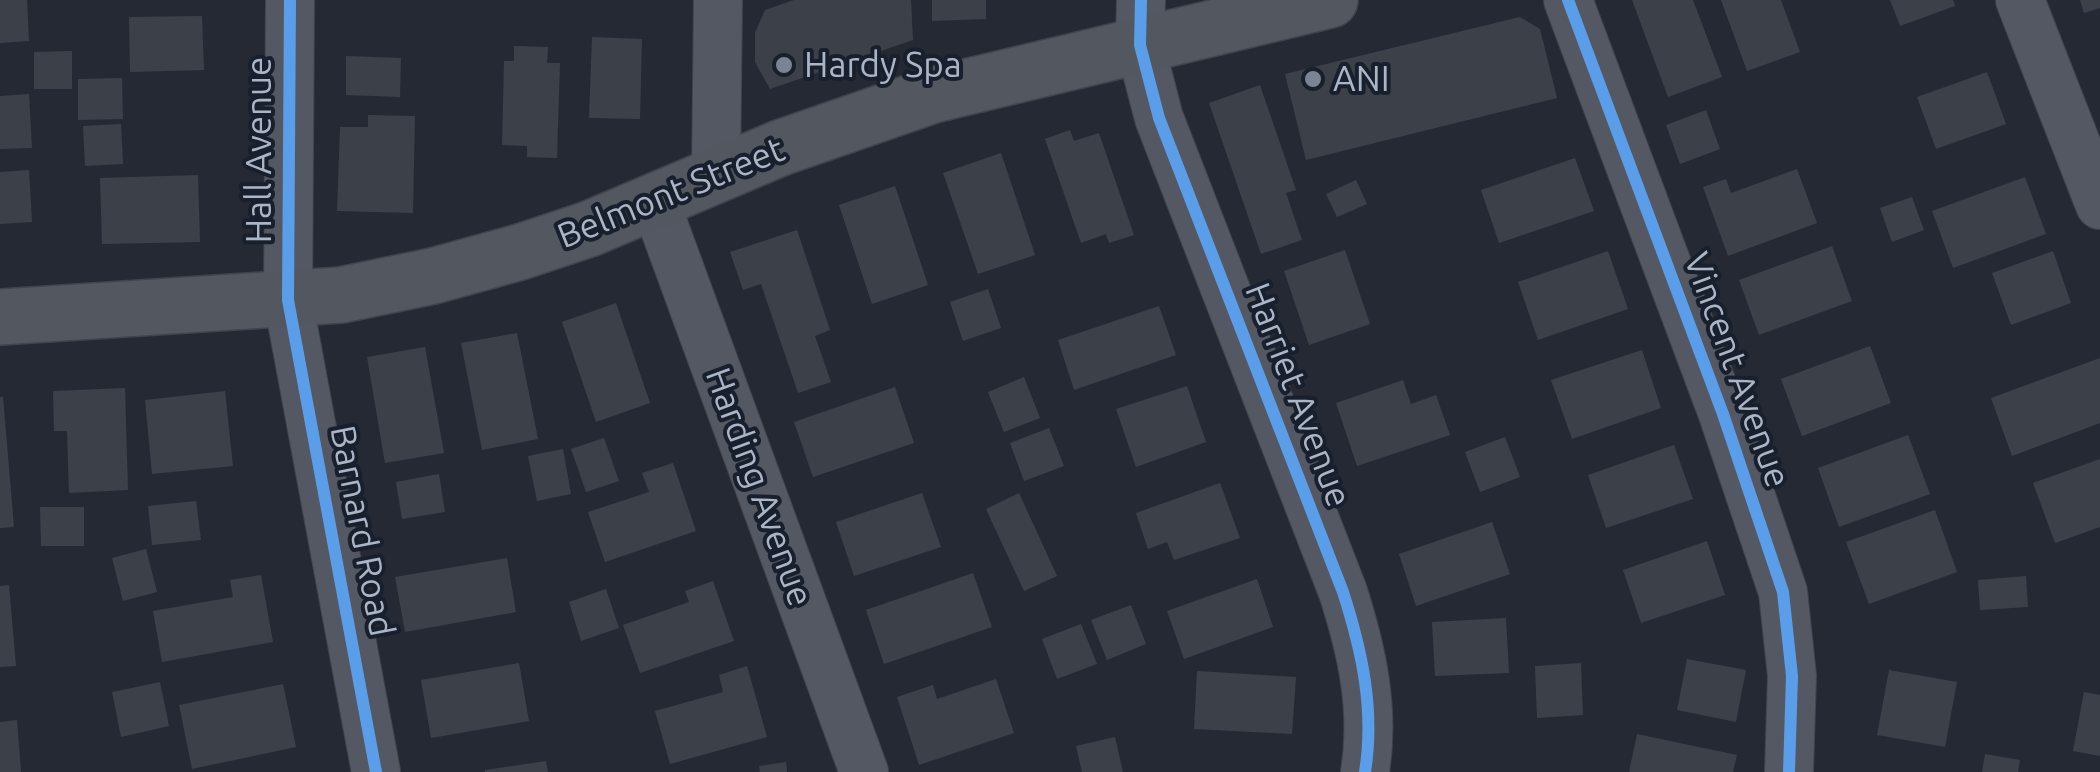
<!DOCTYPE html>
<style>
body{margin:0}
canvas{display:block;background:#242933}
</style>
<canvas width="2100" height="772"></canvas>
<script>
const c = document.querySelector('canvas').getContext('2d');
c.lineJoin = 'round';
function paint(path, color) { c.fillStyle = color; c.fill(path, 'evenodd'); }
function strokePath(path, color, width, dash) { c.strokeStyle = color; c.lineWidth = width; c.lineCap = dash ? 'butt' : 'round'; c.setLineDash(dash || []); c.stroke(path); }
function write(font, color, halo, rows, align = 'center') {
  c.font = font + ' Ubuntu,sans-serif'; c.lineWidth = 8; c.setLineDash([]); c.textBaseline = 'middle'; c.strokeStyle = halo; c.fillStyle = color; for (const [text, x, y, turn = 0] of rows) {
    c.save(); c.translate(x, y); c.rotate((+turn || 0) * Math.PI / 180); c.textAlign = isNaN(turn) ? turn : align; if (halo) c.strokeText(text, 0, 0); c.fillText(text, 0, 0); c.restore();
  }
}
paint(new Path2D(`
 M0,0h27l2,41 -29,2z
 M794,0h117l2,40 -143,49 -15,-27v-29l10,-23z
 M932,0h54v19l-54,2z
 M1632,0h61l29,77 -54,20z
 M1721,0h60l19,52 -53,19z
 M1890,0h63l2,6 -55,20z
 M2080,0h20v8l-16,5z
 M202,16l2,54 -74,2 -1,-55z
 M1520,17l20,12 17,69 -251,62 -21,-86z
 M592,37l50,2 -2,80 -51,-1z
 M514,46l34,1 -1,16h13l-3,95 -30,-1v-11l-25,-1 2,-84h10z
 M72,51v38h-38v-37z
 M346,56l55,2 -1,39 -54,-2z
 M1987,72l19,52 -70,25 -19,-52z
 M122,78l1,41 -45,1v-41z
 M1260,85l36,105 -10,3 16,47 -41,14 -52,-151z
 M29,94l3,54 -32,1v-53z
 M1706,110l14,39 -40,15 -14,-39z
 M368,115l47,1 -2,97 -76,-2 3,-84h28z
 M121,124l2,40 -38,2 -2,-40z
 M1070,130l4,11 25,-8 35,102 -25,8 -3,-9 -25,9 -36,-104z
 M1001,153l34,102 -57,19 -35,-101z
 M1575,158l19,53 -95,32 -18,-53z
 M1797,169l20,54 -89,33 -25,-69 23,-8 5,14z
 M29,170l3,52 -32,2v-52z
 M198,175l2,67 -98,2 -2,-66z
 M2025,177l21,57 -93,34 -21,-57z
 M1356,180l11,24 -30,13 -11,-23z
 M895,186l33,99 -56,19 -33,-99z
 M1912,197l12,33 -32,12 -12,-34z
 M797,230l33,100 -15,6 16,46 -33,11 -37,-109 -18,6 -13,-38z
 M1832,246l20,55 -93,34 -20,-55z
 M1345,250l25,74 -61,21 -25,-74z
 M1608,251l20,58 -90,31 -20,-58z
 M2053,251l18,52 -60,22 -19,-52z
 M988,289l13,39 -38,13 -13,-39z
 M616,303l34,100 -54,19 -34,-100z
 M1159,306l17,49 -102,35 -16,-50z
 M517,333l21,106 -56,11 -21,-107z
 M1870,346l21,57 -89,33 -21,-57z
 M425,347l19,106 -59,10 -18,-106z
 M1642,350l19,58 -89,31 -21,-59z
 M2100,358v65l-88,33 -21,-58z
 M1024,377l16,41 -36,14 -16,-40z
 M1403,380l8,24 25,-9 14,40 -93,31 -21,-63z
 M1187,386l19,56 -70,25 -20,-58z
 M895,387l19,56 -101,34 -19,-55z
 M125,388l3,102 -59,3 -2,-62h-13l-1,-40z
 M225,391l8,75 -81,8 -7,-74z
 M0,397h3l11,130 -14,1z
 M1049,428l15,38 -40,15 -14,-38z
 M1908,435l22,59 -91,33 -21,-59z
 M1505,437l15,40 -40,15 -15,-40z
 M604,438l15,43 -33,11 -15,-43z
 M1674,445l19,54 -87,29 -18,-53z
 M563,449l8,45 -34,7 -9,-45z
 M2100,459v68l-45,16 -22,-60z
 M673,463l23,68 -91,31 -17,-50 61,-20 -7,-19z
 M439,474l6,38 -43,7 -6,-37z
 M1220,483l20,55 -66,22 -7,-18 -19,7 -12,-36z
 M922,493l19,54 -87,29 -18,-54z
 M1019,493l38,83 -33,15 -38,-82z
 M196,501l5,39 -49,5 -4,-39z
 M40,507h44v39h-43z
 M1935,510l22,62 -88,32 -23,-62z
 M1492,522l18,52 -94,32 -17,-52z
 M1707,541l18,54 -84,28 -18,-53z
 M146,549l11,43 -34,9 -11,-43z
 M507,558l9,54 -111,20 -10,-55z
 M973,573l19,54 -108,37 -18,-54z
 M261,575l12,67 -111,20 -9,-51 80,-14 -3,-17z
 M2026,576l2,31 -48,3 -2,-30z
 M1257,579l16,48 -89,32 -17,-48z
 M713,581l21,60 -94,32 -17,-48 66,-23 -4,-11z
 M9,585l7,81 -16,1v-81z
 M606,589l13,39 -38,13 -12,-39z
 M1131,605l15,39 -39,16 -16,-40z
 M1506,618l3,55 -74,3 -3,-54z
 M1081,624l16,40 -40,15 -15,-40z
 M1687,659l59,11 -10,52 -59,-12z
 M519,663l10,58 -98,17 -10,-58z
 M1581,663l2,52 -46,3 -2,-52z
 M747,666l20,71 -97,27 -15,-53 68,-19 -4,-17z
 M1889,670l68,12 -12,65 -68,-12z
 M1197,671l99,6 -4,57 -98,-5z
 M996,679l18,54 -95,32 -22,-68 36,-12 4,14z
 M160,682l9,44 -48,11 -9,-45z
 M283,684l13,63 -104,22 -13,-64z
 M2084,692l16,3v61l-27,-5z
 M17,720l4,52h-21v-50z
 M1637,734l100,21 -4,17h-104z
 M1115,737l8,35h-41l-6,-26z
 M1985,754l35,6 -2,12h-36z
 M546,761l2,11h-63v-2z
 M786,762l1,10h-27l-1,-6z`), '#3c4049');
const street = new Path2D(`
 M290,0l-2,300 88,472
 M1141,0l-1,45 19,73 184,474c19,59 32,118 22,180
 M1568,0l155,414 60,178 9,84 -3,96
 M2020,0l80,205
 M716,175l2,-175
 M655,202l209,570`);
const secondary = new Path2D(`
 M0,317l341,-22 92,-19 87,-24 69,-23 191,-81 153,-53 397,-95`);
strokePath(street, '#40444c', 50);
strokePath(secondary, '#40444c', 58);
strokePath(street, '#545862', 48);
strokePath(secondary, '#525760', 55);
strokePath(new Path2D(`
 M290,0l-2,300 88,472
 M1141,0l-1,45 19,73 184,474c19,59 32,118 22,180
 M1568,0l155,414 60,178 9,84 -3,96`), '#5a9eea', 12);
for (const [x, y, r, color] of [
 [784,65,10,"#7c8493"],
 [1313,79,10,"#7c8493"]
]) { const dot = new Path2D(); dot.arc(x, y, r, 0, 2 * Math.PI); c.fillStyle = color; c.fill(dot); strokePath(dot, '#18202d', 4); }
write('35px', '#acb5c6', '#18202d', [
 ["Hardy Spa",804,65],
 ["ANI",1333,79]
], 'left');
write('35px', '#acb5c6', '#18202d', [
 ["Hall Avenue",259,150,-90],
 ["Belmont Street",671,193,-22],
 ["Vincent Avenue",1737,370,70],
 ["Harriet Avenue",1298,395,69],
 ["Harding Avenue",759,487,70],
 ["Barnard Road",362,531,79]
]);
</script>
